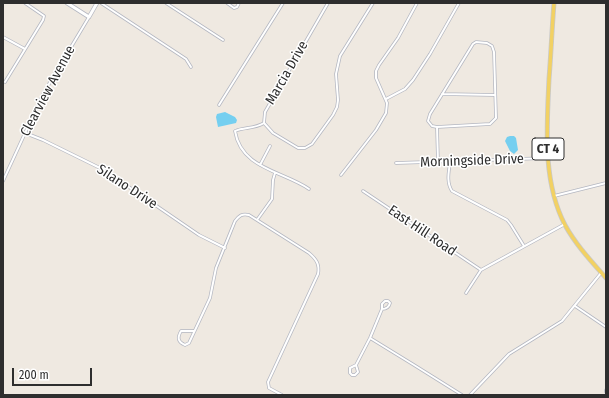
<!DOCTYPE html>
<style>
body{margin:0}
#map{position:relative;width:609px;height:398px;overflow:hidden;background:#efe9e1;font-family:"Fira Sans Condensed",sans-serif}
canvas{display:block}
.frame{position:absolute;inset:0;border:4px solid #2e2e2e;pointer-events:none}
.scale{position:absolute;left:12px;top:368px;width:80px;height:18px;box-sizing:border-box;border:2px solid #2e2e2e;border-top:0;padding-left:5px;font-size:12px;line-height:14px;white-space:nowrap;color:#2e2e2e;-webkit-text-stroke:3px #fff;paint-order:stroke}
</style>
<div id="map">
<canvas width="609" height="398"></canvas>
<div class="frame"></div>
<div class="scale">200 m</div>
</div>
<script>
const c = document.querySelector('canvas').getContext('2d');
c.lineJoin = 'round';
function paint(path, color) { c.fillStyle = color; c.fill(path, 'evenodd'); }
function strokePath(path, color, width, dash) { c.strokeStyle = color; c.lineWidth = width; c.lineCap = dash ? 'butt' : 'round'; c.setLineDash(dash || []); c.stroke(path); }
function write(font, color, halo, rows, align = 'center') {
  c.font = font + ' "Fira Sans Condensed",sans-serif'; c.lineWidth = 3; c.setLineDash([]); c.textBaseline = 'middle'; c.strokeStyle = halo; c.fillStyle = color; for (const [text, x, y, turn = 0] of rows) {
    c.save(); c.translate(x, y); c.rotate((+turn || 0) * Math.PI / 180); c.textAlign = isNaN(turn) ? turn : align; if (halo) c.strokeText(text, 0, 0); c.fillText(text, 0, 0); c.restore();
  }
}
paint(new Path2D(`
 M225,112l10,5 2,3 -1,3 -18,4 -2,-10 1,-3z
 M510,136h4l2,2 2,12 -4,4 -4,-3 -5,-10 2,-4z`), '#75cff0');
const street = new Path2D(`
 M101,3l85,56 5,8
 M166,3l57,37
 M227,3l7,5 3,-1 2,-4
 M328,3l-63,109 -1,11 9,10 25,15h7l7,-4 21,-29 4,-8 1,-7 -2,-26 4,-18 33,-53
 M3,37l22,12
 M476,42l11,1 5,3 2,6 2,66 -6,6 -53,3 -5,-1 -4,-5 2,-7 43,-70z
 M5,82l38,-62 1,-4 -19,-13
 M442,94l53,1
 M386,99l19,-10 8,-9 17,-26 29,-51
 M219,105l64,-102
 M264,123c-10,6 -19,4 -29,8 6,38 48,40 74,58
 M437,127l1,35
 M25,133l18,7 61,30 95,65 26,13
 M450,162c-1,9 -4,20 2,29l55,29 4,5 13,21
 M396,163l152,-5
 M260,165l10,-19
 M341,175l35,-45 10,-17 1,-10 -11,-25v-7l3,-6 19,-27 19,-35
 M3,181l40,-87 46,-77
 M363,191l118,79
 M554,196l52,-13
 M257,220l15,-21 1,-19 2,-7
 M466,293l15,-23 84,-46
 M575,306l31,21
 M194,331h-13c-4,7 -3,11 4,14l4,-2 21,-45 6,-30 19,-47c4,-5 7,-8 14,-6l60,38c7,6 11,11 9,21l-50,108 1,6 13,7
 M370,338l44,27 48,30
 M356,365l2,7 -3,3h-3l-2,-2v-5l6,-3 14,-27 12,-29v-5l3,-3h3l2,2c-1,4 -4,6 -8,6
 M606,390v2
 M470,395l39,-41 53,-33 39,-48`);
const secondary = new Path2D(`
 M67,3l22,14 8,-14`);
const primary = new Path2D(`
 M554,3c-2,25 -3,51 -5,76 -2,47 -7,102 16,146 11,20 26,36 41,53`);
strokePath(street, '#b4b7c1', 3.5);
strokePath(secondary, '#b4b7c1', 4.5);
strokePath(primary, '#c9c9c9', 5);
strokePath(street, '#fff', 2);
strokePath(secondary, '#fff', 3);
strokePath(primary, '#f2d163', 3.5);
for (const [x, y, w] of [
 [548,149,32]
]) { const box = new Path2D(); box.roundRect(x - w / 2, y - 11, w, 22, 3); c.fillStyle = '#fff'; c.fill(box); strokePath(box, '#2e2e2e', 1); }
write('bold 13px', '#2e2e2e', null, [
 ["CT 4",548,149]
]);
write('14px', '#2e2e2e', '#fff', [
 ["Marcia Drive",287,73,-60],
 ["Clearview Avenue",48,91,-62],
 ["Morningside Drive",472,161,-2],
 ["Silano Drive",127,187,33],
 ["East Hill Road",422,231,34]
]);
</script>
